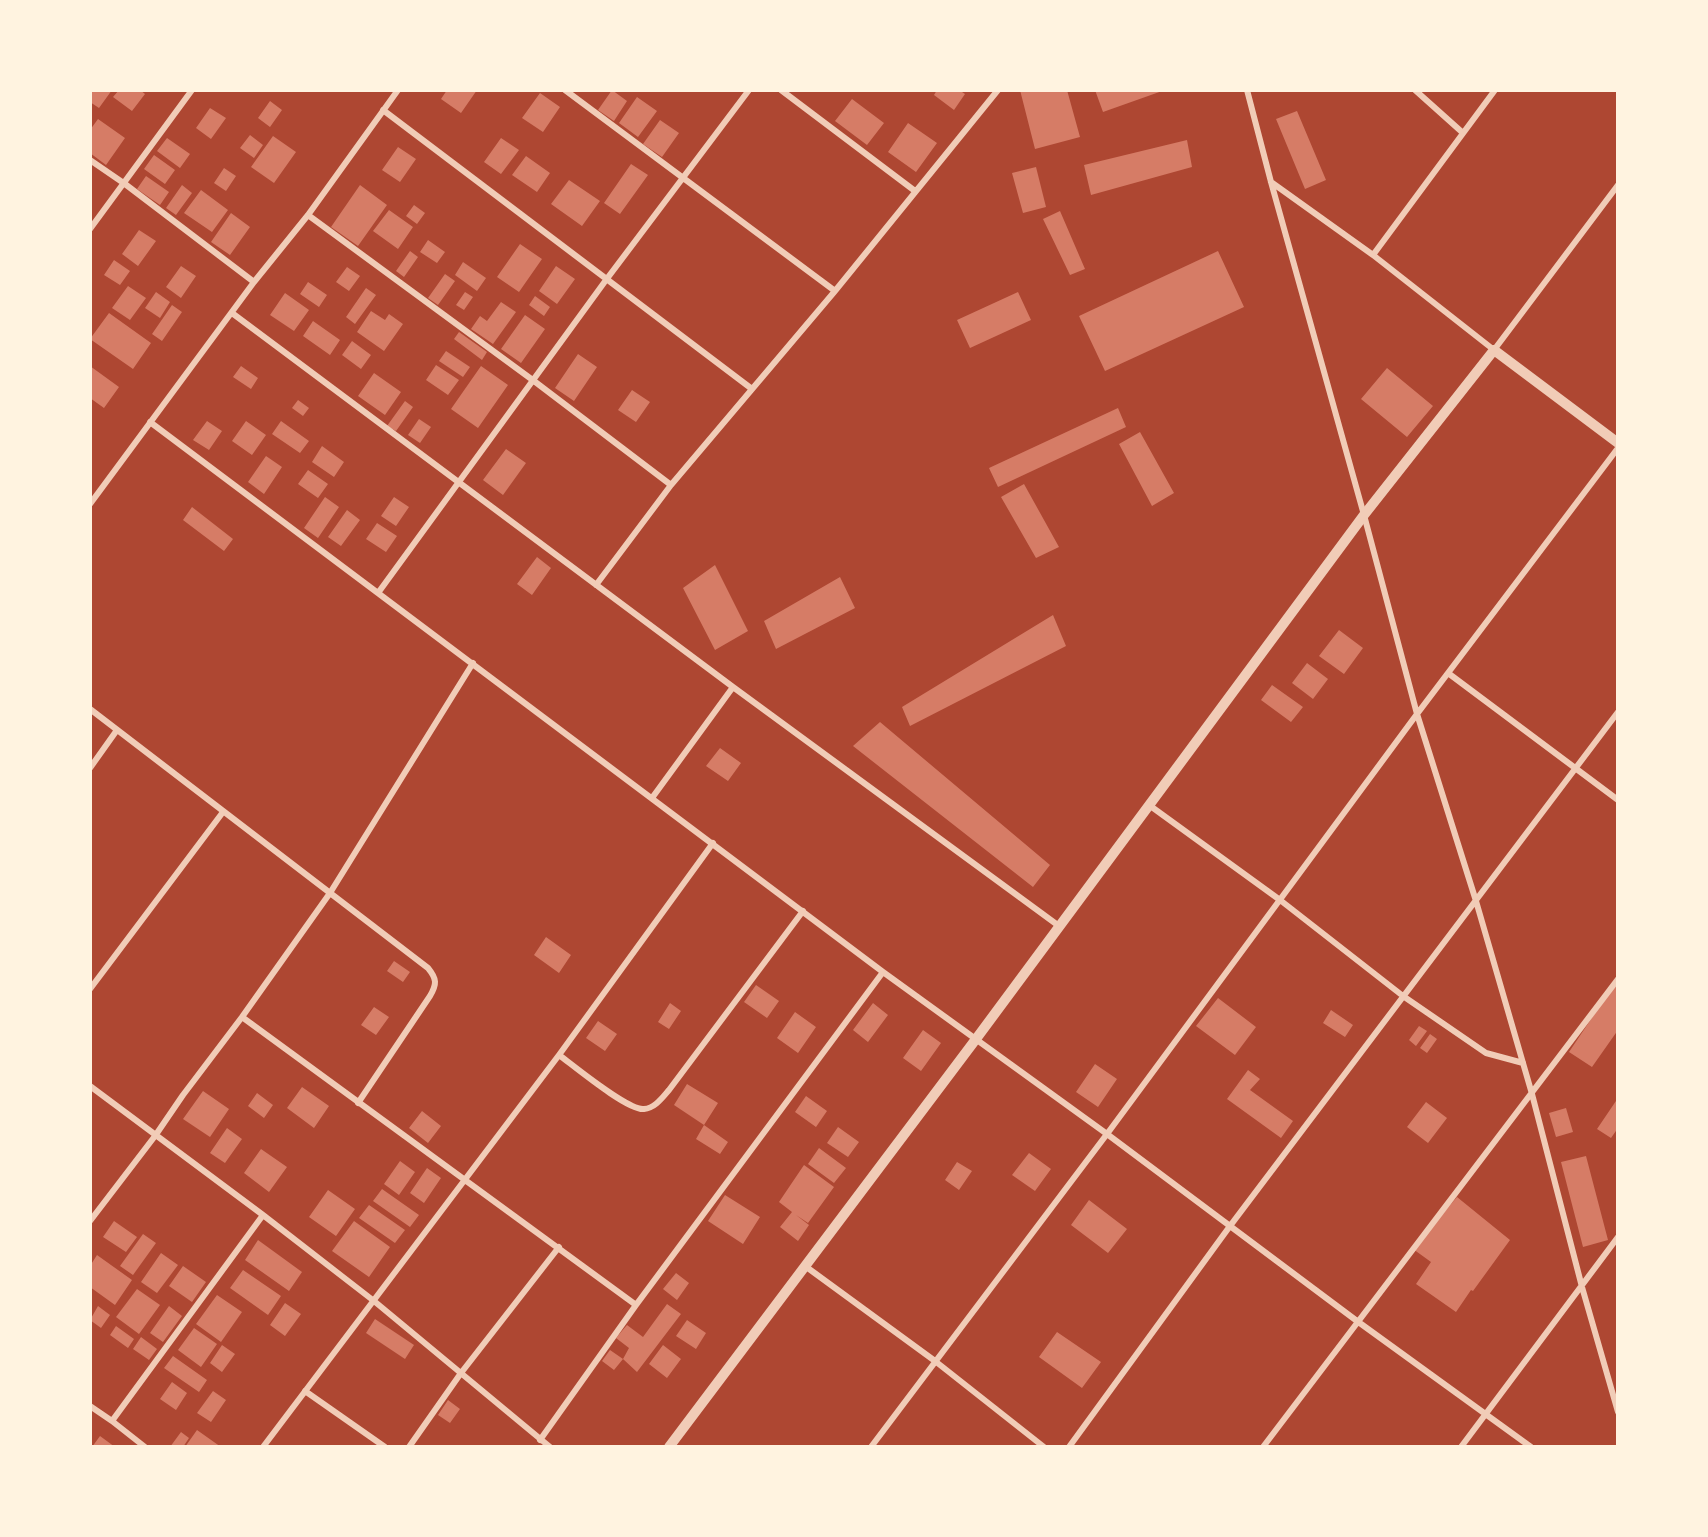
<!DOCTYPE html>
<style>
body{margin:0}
#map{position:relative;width:1708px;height:1537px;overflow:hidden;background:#c8553d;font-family:"Sofia Sans Condensed",sans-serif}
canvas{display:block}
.frame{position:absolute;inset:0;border:92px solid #fff3e0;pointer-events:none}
</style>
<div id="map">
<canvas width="1708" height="1537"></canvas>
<div class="frame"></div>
</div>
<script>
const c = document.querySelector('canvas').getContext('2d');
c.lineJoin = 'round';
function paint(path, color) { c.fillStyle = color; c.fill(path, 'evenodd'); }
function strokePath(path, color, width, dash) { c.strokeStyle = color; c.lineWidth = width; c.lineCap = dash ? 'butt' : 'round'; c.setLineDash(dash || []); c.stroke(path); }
paint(new Path2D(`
 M90,90h1528v1357h-1528z`), '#ae4732');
paint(new Path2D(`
 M90,90h22l-13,18 -9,-6z
 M119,90h21l5,4 -13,17 -19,-14z
 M447,90h30l-16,23 -20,-14z
 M612,90l15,11 -13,20 -16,-11z
 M937,90h22l6,4 -11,16 -20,-15z
 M1020,90h47l13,47 -45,12z
 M1095,90h70l-62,22z
 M540,93l20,14 -17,25 -21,-14z
 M637,97l20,14 -19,26 -19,-14z
 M852,99l32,24 -17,22 -32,-24z
 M270,101l12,9 -12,17 -12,-9z
 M210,108l16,10 -15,21 -15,-11z
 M1297,111l29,69 -21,9 -29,-70z
 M98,119l27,19 -19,27 -16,-12v-23z
 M660,120l19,13 -17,24 -19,-13z
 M908,123l29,20 -21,29 -28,-20z
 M250,135l13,10 -9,13 -14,-10z
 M273,136l23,16 -22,31 -23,-16z
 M167,138l23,16 -10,14 -23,-17z
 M501,138l18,12 -18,24 -17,-12z
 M1187,140l5,27 -101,28 -7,-30z
 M398,147l18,12 -16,23 -18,-12z
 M154,155l21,15 -10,14 -21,-15z
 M526,156l24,17 -13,19 -25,-17z
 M631,164l17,11 -28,39 -16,-11z
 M1036,167l10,40 -23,6 -11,-40z
 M224,168l12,8 -10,15 -12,-8z
 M146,176l23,16 -9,13 -23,-16z
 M569,180l31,21 -18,25 -31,-22z
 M182,185l10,8 -16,22 -10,-7z
 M360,185l27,20 -29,41 -27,-19z
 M201,190l27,20 -16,22 -28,-19z
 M414,205l11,8 -8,11 -11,-8z
 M389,210l24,17 -15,22 -25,-18z
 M1060,211l25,58 -15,6 -27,-56z
 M231,213l19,14 -20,28 -19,-13z
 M139,230l17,11 -18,25 -16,-12z
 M428,240l17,12 -8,11 -17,-11z
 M520,244l22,15 -23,33 -22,-15z
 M410,251l8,6 -14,20 -8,-6z
 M1218,251l26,56 -139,64 -26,-55z
 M114,260l16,11 -10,14 -16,-10z
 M463,262l23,16 -9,13 -22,-16z
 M181,266l15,10 -15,22 -15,-11z
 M556,266l19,13 -18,25 -18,-13z
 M347,267l13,9 -11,15 -13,-9z
 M445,274l10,7 -17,24 -10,-7z
 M308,282l19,13 -8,12 -19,-13z
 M128,286l18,12 -16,22 -18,-12z
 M366,288l10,7 -21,29 -9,-7z
 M156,292l14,10 -10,16 -15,-10z
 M465,292l8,5 -9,13 -8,-5z
 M1018,292l13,28 -61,28 -13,-28z
 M285,293l24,17 -15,21 -24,-16z
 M535,296l15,11 -6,9 -15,-11z
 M501,302l15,10 -23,32 -22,-15 9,-13 7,5z
 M172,305l10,7 -20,29 -10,-7z
 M371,311l14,9 4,-6 14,10 -19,27 -27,-19z
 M109,313l42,30 -18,26 -43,-30z
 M525,315l20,14 -24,34 -20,-14z
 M313,321l27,19 -10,15 -27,-19z
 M459,332l28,20 -5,8 -28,-21z
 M352,341l19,14 -10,14 -19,-14z
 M446,351l24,16 -7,10 -24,-16z
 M578,354l19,13 -23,34 -19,-13z
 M436,365l23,15 -11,15 -22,-15z
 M90,366l29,21 -15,21 -14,-10z
 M241,366l17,12 -7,11 -18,-12z
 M481,366l27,19 -30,43 -27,-19z
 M1387,368l46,38 -26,31 -46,-38z
 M374,373l27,19 -16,23 -27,-19z
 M632,390l18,12 -14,20 -18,-12z
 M298,400l11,8 -6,8 -11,-8z
 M405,401l8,6 -17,24 -9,-5z
 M1118,408l8,19 -128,60 -9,-19z
 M419,419l12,8 -11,16 -12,-8z
 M207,421l15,10 -13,19 -16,-10z
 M246,421l20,14 -14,20 -20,-14z
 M281,421l28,20 -9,12 -28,-19z
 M1140,432l34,61 -22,13 -33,-62z
 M322,446l22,16 -10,15 -22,-15z
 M506,449l20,14 -23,32 -20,-15z
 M266,456l16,11 -18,27 -16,-12z
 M308,470l20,14 -10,14 -20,-14z
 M1024,484l35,63 -23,11 -35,-61z
 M325,497l14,10 -21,31 -14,-10z
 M394,497l15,10 -13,19 -15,-10z
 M192,507l41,32 -9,12 -41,-31z
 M347,510l13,10 -19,26 -13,-9z
 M377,523l20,13 -11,16 -20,-13z
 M537,557l14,11 -19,27 -15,-11z
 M715,565l33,66 -33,19 -32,-62z
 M840,577l15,31 -79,41 -12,-28z
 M1053,615l13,31 -156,80 -8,-19z
 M1339,630l24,18 -19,26 -25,-18z
 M1307,663l21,16 -15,20 -21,-16z
 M1272,685l31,22 -12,15 -30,-22z
 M880,722l170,143 -17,22 -180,-141z
 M720,748l21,15 -13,18 -22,-15z
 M546,937l25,18 -12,18 -25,-18z
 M394,961l16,11 -7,10 -16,-11z
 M756,985l23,16 -12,17 -23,-16z
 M1614,985l4,3v42l-26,37 -23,-15z
 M1218,998l38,29 -21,28 -39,-29z
 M670,1003l11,8 -12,18 -11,-7z
 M873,1003l15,12 -20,27 -15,-12z
 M374,1007l15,10 -13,18 -15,-10z
 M1331,1010l22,15 -8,12 -22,-14z
 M795,1012l21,15 -18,26 -21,-15z
 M598,1021l19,13 -12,17 -19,-13z
 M1419,1026l8,5 -11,15 -7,-6z
 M923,1030l18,13 -20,28 -18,-13z
 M1430,1034l7,5 -10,14 -7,-5z
 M1095,1064l22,15 -19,28 -22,-15z
 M1248,1070l12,9 -10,11 43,31 -12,17 -54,-39z
 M687,1084l31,19 -14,22 -30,-20z
 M302,1087l27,19 -15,22 -27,-20z
 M203,1091l26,18 -19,28 -27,-18z
 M257,1093l16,12 -9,13 -16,-12z
 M806,1096l21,15 -11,16 -21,-15z
 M1618,1098v30l-7,10 -14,-9z
 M1426,1102l21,16 -19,25 -21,-16z
 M1566,1108l7,24 -17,5 -7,-24z
 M422,1111l19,15 -13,17 -19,-15z
 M704,1125l24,17 -8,12 -24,-15z
 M838,1127l21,15 -11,15 -21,-14z
 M227,1128l15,11 -17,24 -15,-10z
 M819,1148l27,20 -12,15 -26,-19z
 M261,1149l26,18 -18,25 -25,-19z
 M1029,1153l22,16 -16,22 -23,-16z
 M1586,1156l22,84 -25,7 -22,-85z
 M400,1161l15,11 -16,23 -15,-11z
 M957,1162l15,9 -13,19 -14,-10z
 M804,1165l30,22 -26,36 -12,-8 13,10 -11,16 -18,-14 12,-15 -13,-10z
 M427,1168l14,10 -17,25 -14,-10z
 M382,1189l37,26 -9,12 -37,-26z
 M328,1190l27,19 -19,27 -27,-19z
 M725,1195l35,22 -17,27 -35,-23z
 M1457,1197l53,43 -37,51 -2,-1 -15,22 -40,-28 15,-22 -18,-13z
 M1089,1200l38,29 -19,24 -37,-28z
 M369,1205l36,25 -10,13 -36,-25z
 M114,1221l23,16 -11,15 -23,-15z
 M354,1221l36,26 -21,30 -37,-26z
 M143,1234l13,9 -23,32 -13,-9z
 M258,1240l44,32 -13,19 -44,-31z
 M161,1253l17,12 -21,28 -16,-11z
 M97,1255l35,25 -17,25 -25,-18v-21z
 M183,1266l23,16 -14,20 -23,-16z
 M243,1270l38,26 -13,19 -38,-27z
 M676,1273l13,10 -12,17 -14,-11z
 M137,1289l23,16 -21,29 -23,-17z
 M217,1295l25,17 -21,30 -25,-18z
 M285,1303l16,11 -16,22 -15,-11z
 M667,1304l14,10 -44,58 -14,-13 -9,11 -12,-9 8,-11 13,9 6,-11 -13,-10 11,-13 16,12z
 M98,1306l12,9 -9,13 -11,-8z
 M169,1306l13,10 -19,26 -13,-9z
 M375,1319l39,26 -9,14 -39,-26z
 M687,1320l19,13 -10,16 -20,-13z
 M116,1326l18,13 -6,9 -18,-13z
 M194,1328l23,16 -16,23 -23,-17z
 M1057,1332l44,30 -19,26 -43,-31z
 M141,1337l16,12 -8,11 -16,-11z
 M222,1345l13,9 -13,18 -12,-9z
 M663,1345l18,14 -14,19 -18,-14z
 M173,1356l34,24 -8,12 -35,-24z
 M172,1382l15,11 -11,17 -16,-11z
 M213,1391l13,9 -15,22 -14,-9z
 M448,1400l12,9 -10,14 -12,-8z
 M197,1430l24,17h-36z
 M181,1432l8,6 -6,9h-13z
 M100,1436l15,11h-23z`), '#d67c66');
strokePath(new Path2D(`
 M565,90l270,201
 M781,90l134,101
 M1247,90l24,92 93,333 53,199 59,187 56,193 50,193 36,125
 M1415,90l48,43
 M383,110l369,279
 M90,160l35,24 129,98
 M1271,182l102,73 121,95 124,-165
 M308,215l226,166 137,104
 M90,229l102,-139
 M1373,255l122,-165
 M232,313l501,374 326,239
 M150,422l733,550 224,162 250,187 174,126
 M90,504l164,-222 54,-67 90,-125
 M596,585l75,-100 164,-194 163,-201
 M378,593l228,-313 143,-190
 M1448,673l170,127
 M90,709l338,259c9,11 9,16 2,28l-72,107
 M90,768l27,-38
 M652,798l81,-111
 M1149,805l131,95 123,96 83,57 37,10
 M90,989l133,-177
 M242,1017l394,288
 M559,1055c15,11 69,56 85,54 11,-1 18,-11 25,-19l134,-179
 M90,1086l173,129 111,86 176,146
 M90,1221l65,-85 28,-41 59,-78 88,-124 143,-230
 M805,1266l130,95 109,86
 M305,1391l80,56
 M90,1406l22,15
 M540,1440l96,-135 247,-333
 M145,1447l-33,-26 151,-206
 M263,1447l296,-392 154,-212
 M409,1447l52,-74 98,-126
 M871,1447l236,-313 310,-420 201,-266
 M1069,1447l161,-221 388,-514
 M1263,1447l355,-468
 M1461,1447l157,-210`), '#f1ccb7', 6);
strokePath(new Path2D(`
 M669,1447l307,-408 388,-524 130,-165 124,93`), '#f1ccb7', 10);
</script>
